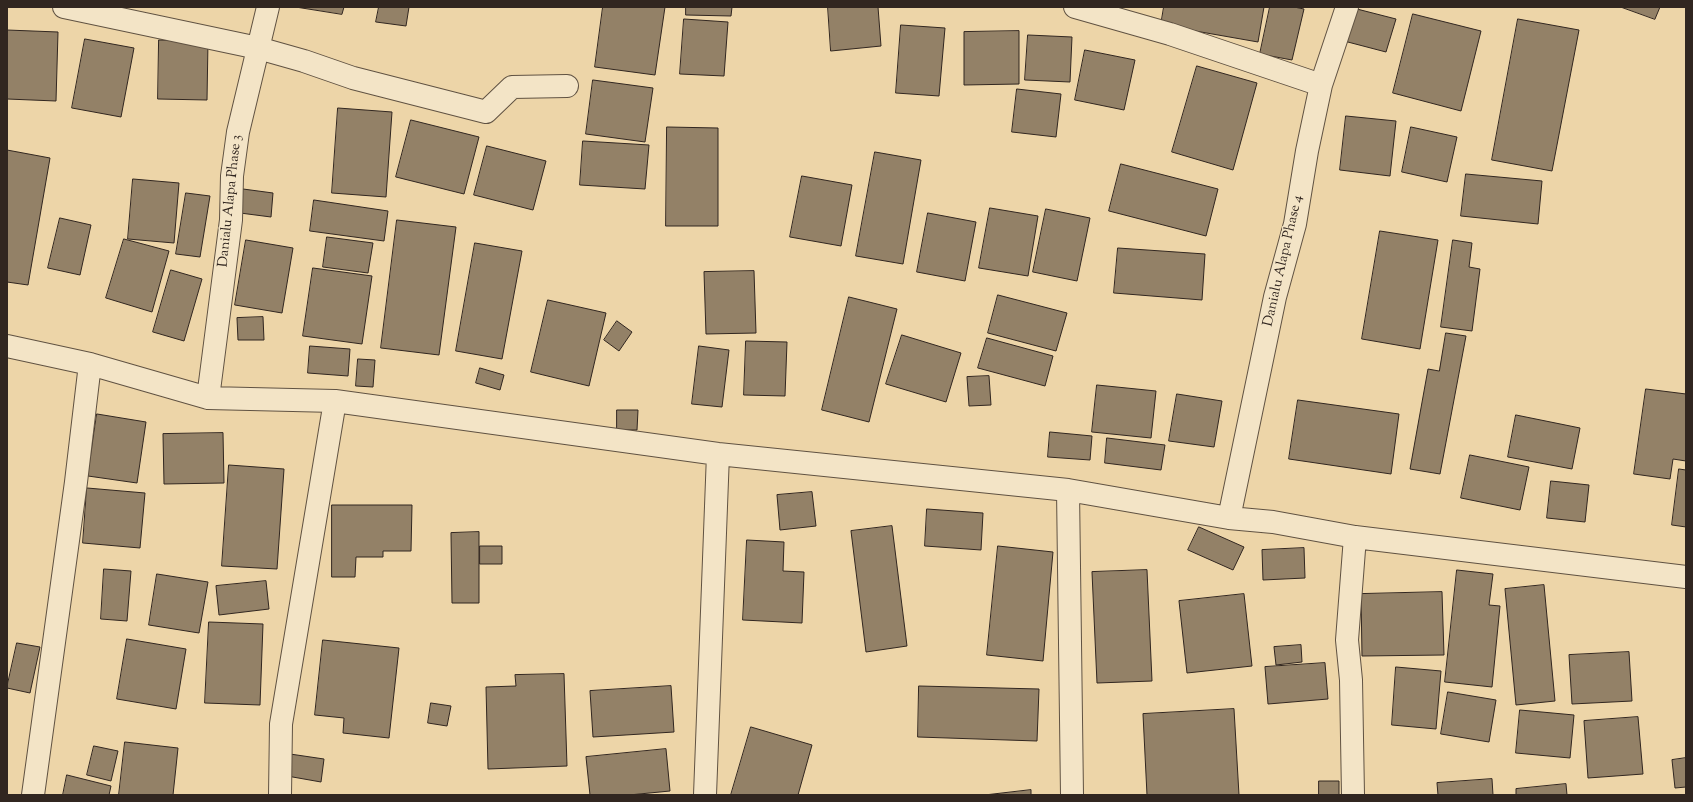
<!DOCTYPE html>
<style>
body{margin:0}
#map{position:relative;width:1693px;height:802px;overflow:hidden;background:#edd5a8;font-family:"Sorts Mill Goudy",serif}
canvas{display:block}
.frame{position:absolute;inset:0;border:8px solid #312620;pointer-events:none}
</style>
<div id="map">
<canvas width="1693" height="802"></canvas>
<div class="frame"></div>
</div>
<script>
const c = document.querySelector('canvas').getContext('2d');
c.lineJoin = 'round';
function paint(path, color) { c.fillStyle = color; c.fill(path, 'evenodd'); }
function strokePath(path, color, width, dash) { c.strokeStyle = color; c.lineWidth = width; c.lineCap = dash ? 'butt' : 'round'; c.setLineDash(dash || []); c.stroke(path); }
function write(font, color, halo, rows, align = 'center') {
  c.font = font + ' "Sorts Mill Goudy",serif'; c.lineWidth = 3; c.setLineDash([]); c.textBaseline = 'middle'; c.strokeStyle = halo; c.fillStyle = color; for (const [text, x, y, turn = 0] of rows) {
    c.save(); c.translate(x, y); c.rotate((+turn || 0) * Math.PI / 180); c.textAlign = isNaN(turn) ? turn : align; if (halo) c.strokeText(text, 0, 0); c.fillText(text, 0, 0); c.restore();
  }
}
const building = new Path2D(`
 M296,7h48l-2,7z
 M379,7h30l-3,19 -30,-4z
 M603,7h62l-10,68 -60,-8z
 M686,7h46l-1,9 -45,-1z
 M828,7h50l3,39 -50,5z
 M1164,7h100l-6,35 -97,-17z
 M1270,7h24l10,2 -12,51 -32,-6z
 M1621,7h39l-5,12z
 M1353,8l43,11 -10,33 -42,-11z
 M1413,14l68,17 -20,80 -68,-18z
 M684,19l44,3 -4,54 -44,-2z
 M1518,19l61,11 -27,141 -60,-11z
 M901,25l44,3 -6,68 -43,-3z
 M7,30l51,2 -2,69 -49,-2z
 M1019,31v53l-55,1v-53z
 M1028,35l44,2 -2,45 -45,-2z
 M85,39l49,9 -13,69 -49,-9z
 M159,40l49,1 -1,59 -49,-1z
 M1085,50l50,10 -11,50 -49,-10z
 M1197,66l60,17 -24,87 -61,-18z
 M593,80l60,8 -8,54 -59,-8z
 M1017,89l44,5 -5,43 -44,-5z
 M338,108l54,4 -6,85 -54,-4z
 M1346,116l50,5 -6,55 -50,-6z
 M411,120l68,17 -15,57 -68,-17z
 M667,127l51,1v98h-52z
 M1411,127l46,10 -10,45 -45,-10z
 M583,141l66,4 -4,44 -65,-4z
 M487,146l59,15 -13,49 -59,-15z
 M7,150l43,8 -22,127 -21,-3z
 M875,152l46,8 -18,104 -47,-8z
 M1121,164l97,25 -12,47 -97,-25z
 M1466,174l76,7 -4,43 -77,-8z
 M802,176l50,9 -11,61 -51,-9z
 M133,179l46,4 -5,60 -46,-4z
 M243,189l30,4 -2,24 -31,-4z
 M186,193l24,3 -10,61 -24,-3z
 M314,200l74,11 -4,30 -74,-10z
 M990,208l48,8 -10,60 -49,-8z
 M1046,209l44,9 -13,63 -44,-9z
 M928,213l48,9 -11,59 -48,-9z
 M60,218l31,7 -11,50 -32,-7z
 M397,220l59,7 -17,128 -58,-7z
 M1380,231l58,9 -18,109 -58,-10z
 M327,237l46,6 -5,30 -45,-6z
 M124,239l45,12 -17,61 -46,-14z
 M246,240l47,8 -11,65 -47,-8z
 M1453,240l19,3 -3,24 11,2 -8,62 -31,-4z
 M475,243l47,8 -20,108 -46,-8z
 M1118,248l87,6 -3,46 -88,-7z
 M313,268l59,8 -10,68 -59,-8z
 M171,270l31,9 -18,62 -31,-9z
 M754,271l2,62 -50,1 -2,-62z
 M998,295l69,18 -11,38 -68,-18z
 M849,297l48,12 -28,113 -47,-12z
 M548,300l58,13 -17,73 -58,-14z
 M263,317l1,23h-26l-1,-22z
 M617,321l15,11 -13,19 -15,-11z
 M1446,333l20,3 -26,138 -30,-5 18,-100 11,2z
 M902,335l59,18 -15,49 -60,-18z
 M987,338l66,18 -8,30 -67,-18z
 M746,341l41,1 -2,54 -41,-1z
 M310,346l40,3 -2,27 -40,-3z
 M699,346l30,4 -7,57 -30,-3z
 M358,359l17,1 -2,27 -17,-1z
 M480,368l24,7 -4,15 -24,-7z
 M989,376l2,29 -22,1 -2,-29z
 M1097,385l59,6 -5,47 -59,-6z
 M1646,389l40,5v67l-13,-2 -3,20 -36,-5z
 M1177,394l45,7 -8,46 -45,-6z
 M1298,400l101,14 -8,60 -102,-15z
 M617,410h21l-1,20h-20z
 M97,414l49,8 -9,61 -49,-7z
 M1516,415l64,13 -8,41 -64,-12z
 M1050,432l42,4 -2,24 -42,-3z
 M223,433l1,50 -60,1 -1,-50z
 M1107,438l58,7 -4,25 -56,-7z
 M1470,455l59,12 -9,43 -59,-12z
 M229,465l55,4 -7,100 -55,-3z
 M1679,469l7,1v57l-14,-2z
 M1551,481l38,4 -4,37 -38,-4z
 M87,488l58,5 -5,55 -57,-5z
 M812,492l4,34 -36,4 -3,-35z
 M332,505h80l-1,46h-28v6h-27l-1,20h-23z
 M927,509l56,4 -2,37 -56,-4z
 M892,526l15,120 -41,6 -15,-121z
 M1199,527l45,20 -11,23 -45,-20z
 M479,532v71h-27l-1,-70z
 M747,540l37,2 -1,29 21,1 -2,51 -59,-3z
 M480,546h22v18h-22z
 M998,546l55,6 -10,109 -56,-6z
 M1304,548l1,30 -42,2 -1,-30z
 M104,569l27,2 -4,50 -26,-2z
 M1147,570l5,111 -55,2 -5,-111z
 M1457,570l36,4 -4,31 11,1 -8,81 -47,-5z
 M157,574l51,8 -9,51 -50,-8z
 M266,581l3,28 -50,6 -3,-29z
 M1544,585l11,116 -39,4 -11,-116z
 M1442,592l2,63 -82,1 -1,-62z
 M1244,594l8,72 -65,7 -8,-72z
 M209,622l54,2 -3,81 -55,-2z
 M127,639l59,10 -10,60 -59,-10z
 M323,640l76,8 -10,90 -46,-5 1,-15 -29,-3z
 M17,643l23,4 -10,46 -23,-5z
 M1301,645l1,17 -26,3 -2,-18z
 M1629,652l3,49 -60,3 -3,-49z
 M1325,663l3,36 -60,5 -3,-37z
 M1396,667l45,4 -5,58 -44,-4z
 M564,674l3,92 -79,3 -2,-82 30,-1 -1,-11z
 M671,686l3,46 -81,5 -3,-46z
 M919,686l120,3 -2,52 -119,-4z
 M1448,692l48,8 -7,42 -48,-8z
 M431,703l20,3 -4,20 -19,-3z
 M1234,709l5,86h-92l-4,-81z
 M1520,710l54,5 -4,43 -54,-5z
 M1638,717l5,57 -55,4 -4,-57z
 M751,727l61,18 -14,50h-67z
 M125,742l53,6 -5,47h-54z
 M94,746l24,5 -7,30 -24,-6z
 M666,749l4,42 -41,4h-39l-4,-38z
 M290,754l34,5 -3,23 -34,-6z
 M1686,758v29l-11,1 -3,-28z
 M67,775l44,11 -2,9h-46z
 M1492,779l1,16h-55l-1,-12z
 M1319,781h20v14h-20z
 M1566,784l1,11h-51v-6z
 M1031,790v5h-46z`);
paint(building, '#938167');
strokePath(building, '#312620', 1);
const minor = new Path2D(`
 M64,7l194,41 46,13 49,17 133,34 26,-25 55,-1
 M1075,7l95,27 151,51
 M7,346l83,18 118,34 127,3 383,53 350,36 161,28 44,4 82,15 331,40
 M208,398l23,-178 1,-44 6,-44 30,-125
 M1068,490l4,305
 M1229,518l46,-221 20,-73 12,-73 14,-66 26,-78
 M33,795l43,-313 14,-118
 M280,795l1,-71 54,-323
 M705,795l13,-341
 M1353,795l-2,-115 -4,-40 8,-103`);
strokePath(minor, '#605242', 24);
strokePath(minor, '#f3e4c6', 22);
write('14px', '#312620', '#f3e4c6', [
 ["Danialu Alapa Phase 3",231,201,-84],
 ["Danialu Alapa Phase 4",1284,261,-77]
]);
</script>
